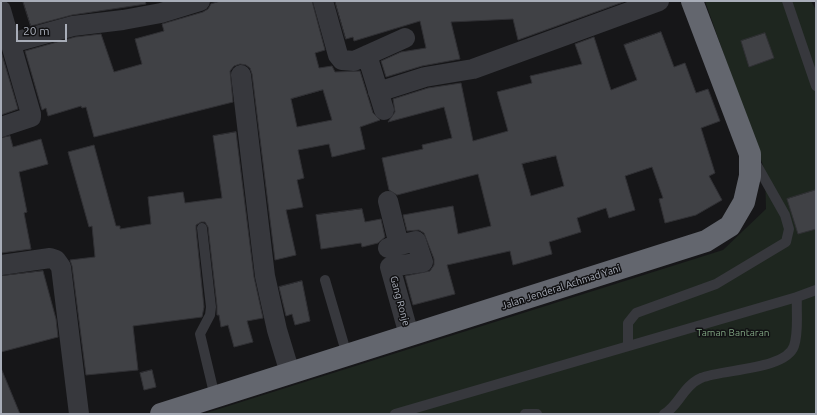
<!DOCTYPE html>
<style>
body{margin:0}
#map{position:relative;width:817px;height:415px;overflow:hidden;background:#161618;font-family:Ubuntu,sans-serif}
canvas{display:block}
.frame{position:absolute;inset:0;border:2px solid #a8adb8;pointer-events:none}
.scale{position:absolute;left:16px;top:24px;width:51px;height:18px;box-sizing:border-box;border:2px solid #a8adb8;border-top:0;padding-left:5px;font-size:12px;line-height:14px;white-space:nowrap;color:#a8adb8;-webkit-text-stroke:3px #111113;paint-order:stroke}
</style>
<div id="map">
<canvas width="817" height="415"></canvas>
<div class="frame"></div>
<div class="scale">20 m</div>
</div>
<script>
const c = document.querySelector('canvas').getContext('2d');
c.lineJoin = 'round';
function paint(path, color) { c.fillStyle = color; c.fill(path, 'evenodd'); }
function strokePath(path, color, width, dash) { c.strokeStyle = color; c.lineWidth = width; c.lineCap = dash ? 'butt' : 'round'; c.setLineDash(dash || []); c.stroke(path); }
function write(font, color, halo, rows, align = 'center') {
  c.font = font + ' Ubuntu,sans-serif'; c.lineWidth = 3; c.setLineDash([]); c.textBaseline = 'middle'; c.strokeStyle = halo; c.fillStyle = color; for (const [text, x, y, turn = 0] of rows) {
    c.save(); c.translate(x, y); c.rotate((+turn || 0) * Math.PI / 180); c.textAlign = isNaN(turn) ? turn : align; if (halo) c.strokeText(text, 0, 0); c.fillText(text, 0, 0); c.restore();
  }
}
paint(new Path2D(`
 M705,1h106l5,9v404h-613l520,-164 43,-41 -1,-38z`), '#1e261f');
const building = new Path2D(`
 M23,1h122l1,3 -74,11 -41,11z
 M221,1h91l13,49 -10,3 4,15 13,-2 3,6 25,-1 13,42 7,7 -20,7 5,22 -33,8 -3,-13 -31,6 6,28 -7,2 6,27 -17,3 10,45 -21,5 -23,-186 -2,-6 -4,-3 -6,-1 -6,2 -4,5 3,31 -139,35 -8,-30 -4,1 -1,-2 -33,10 -2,-8 -4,2 -17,-59 50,-14 26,-3 13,38 28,-8 -7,-25 29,-8 -2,-7 41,-12 5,-3 3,-5zM323,90l9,30 -35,7 -6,-28z
 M335,1h291l-108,39 -5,-21 -62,3 9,37 -38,7 -36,11 -5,-16 20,-9 25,-4 -6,-27 -66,20 -1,-4 -7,2z
 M661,32l13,35 11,-4 11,30 12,-4 12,32 -19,7 14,45 -6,3 13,24 -26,15 -31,8 -6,-24 4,-1 -11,-31 -27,9 10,34 -26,8 -3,-10 -29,10 4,14 -32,10 3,12 -39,11 -3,-14 -63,14 8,29 -42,11 -8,-29 25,-5 4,-6v-6l-10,-26 -5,-3 -12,1 -4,-16 50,-9 5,28 33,-8 -13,-52 -81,21 -8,-5 -7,-32 41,-9 -1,-4 30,-7 -8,-31 -56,15 7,-10 -2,-13 35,-11 33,-5 12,58 35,-10 -11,-39 35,-9 -2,-7 52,-12 -7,-20 19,-7 17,53 26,-10 -13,-35zM556,156l8,30 -33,10 -9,-32z
 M765,33l9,25 -25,9 -8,-26z
 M1,51l17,58 -17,6z
 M236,132l18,145 9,41 -16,3 6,21 -19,5 -6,-22 -7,2 -2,-12h-2v-9l-9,-79 -3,-5h-4l-5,3v4l8,78 -2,10 -69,9 5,44 -52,5 -14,-109 -2,-6 25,-3 -3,-31 -3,1 -21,-75 26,-7 22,81h4v3l31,-5 -3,-27 35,-5 2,11 37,-5 -9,-62z
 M10,136l3,11 28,-8 7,25 -29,8 8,40 -3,1 7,36 -30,4v-115z
 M816,190v39l-18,5 -11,-35z
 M362,209l3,13 16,-3 4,18 -7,6 -16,4 -1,-4 -40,6 -5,-34z
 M43,271l13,48 2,18 -57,15v-76z
 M302,281l8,40 -15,4 -3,-11 -6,2 -7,-29z
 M1,368l19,46h-19z
 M152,370l4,17 -12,3 -4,-17z`);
paint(building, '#404145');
strokePath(building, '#303034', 1);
strokePath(new Path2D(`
 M787,1l29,85
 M202,228l9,79 -1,8 -10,19 15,63
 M325,280l22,75
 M628,346v-23l8,-10 80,-29 70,-42 3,-13 -4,-14 -30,-53
 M395,414l402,-117 19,-7
 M525,414h12
 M664,414c14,-7 19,-28 37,-36 22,-9 85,-8 93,-32 5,-14 2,-33 3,-49`), '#37383d', 10);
strokePath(new Path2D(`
 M323,1l15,54 4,5 12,1 51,-23
 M1,10l30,104v3l-30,10
 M11,43l62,-17 50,-6 38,-7 39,-12
 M367,55l17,55
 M241,75l24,201 12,54 13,43
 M378,92l47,-15 48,-8 186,-68
 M388,201l11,44
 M388,248l28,-7 7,21 -33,5 19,68
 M1,265l49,-7 6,2 5,7 18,147`), '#37383d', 20);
strokePath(new Path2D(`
 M161,414l545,-173 24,-15 14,-24 6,-26v-22l-58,-153`), '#63666e', 22);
write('10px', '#a8adb8', '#111113', [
 ["Jalan Jenderal Achmad Yani",561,287,-18],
 ["Gang Ronje",400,301,75]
]);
write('10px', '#7fa381', '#111113', [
 ["Taman Bantaran",733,333]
]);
</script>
